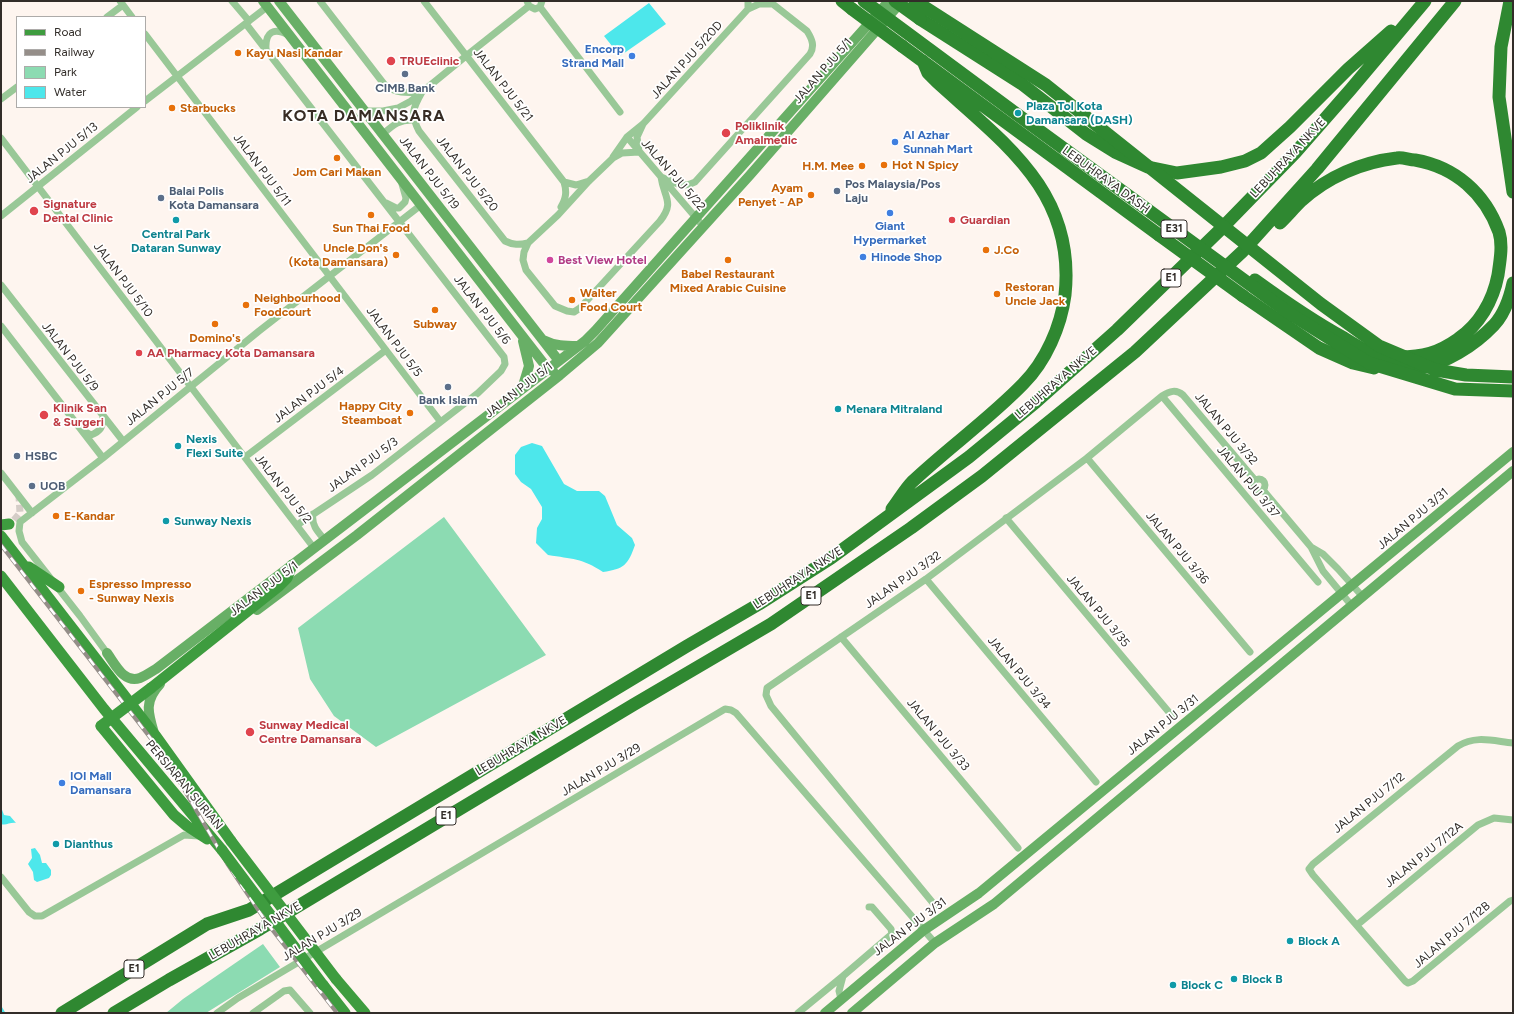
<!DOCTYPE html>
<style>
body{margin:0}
#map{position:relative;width:1514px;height:1014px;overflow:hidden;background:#fef5ef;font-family:Figtree,sans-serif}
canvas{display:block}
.frame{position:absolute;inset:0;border:2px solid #322d29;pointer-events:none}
.legend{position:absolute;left:16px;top:16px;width:130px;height:92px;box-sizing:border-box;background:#fff;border:1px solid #adaba9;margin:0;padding:5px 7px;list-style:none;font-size:12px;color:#322d29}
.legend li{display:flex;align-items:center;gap:8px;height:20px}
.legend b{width:20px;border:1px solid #adaba9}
</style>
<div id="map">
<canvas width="1514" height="1014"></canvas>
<div class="frame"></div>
<ul class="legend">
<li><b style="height:5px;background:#3e9c3f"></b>Road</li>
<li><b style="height:5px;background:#958e89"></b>Railway</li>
<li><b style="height:11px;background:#8cdbb2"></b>Park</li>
<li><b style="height:11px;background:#4de7eb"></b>Water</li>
</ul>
</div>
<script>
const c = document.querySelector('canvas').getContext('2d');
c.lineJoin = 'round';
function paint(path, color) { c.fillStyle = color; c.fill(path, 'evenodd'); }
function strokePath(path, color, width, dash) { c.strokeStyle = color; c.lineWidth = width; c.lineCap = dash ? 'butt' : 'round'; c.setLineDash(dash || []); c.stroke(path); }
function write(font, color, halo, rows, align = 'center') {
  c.font = font + ' Figtree,sans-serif'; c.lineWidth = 3.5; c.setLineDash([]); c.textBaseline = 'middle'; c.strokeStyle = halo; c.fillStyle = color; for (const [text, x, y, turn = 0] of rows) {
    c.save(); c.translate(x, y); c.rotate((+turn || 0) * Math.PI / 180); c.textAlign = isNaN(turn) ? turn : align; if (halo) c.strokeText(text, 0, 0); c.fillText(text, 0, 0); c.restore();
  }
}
paint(new Path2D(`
 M444,517l102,138 -170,92 -42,-31 -24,-37 -12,-51z
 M263,944l17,23 -74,46h-40l17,-14z`), '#8cdbb2');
paint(new Path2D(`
 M649,3l17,21 -46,32 -16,-20z
 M532,443l10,3 22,38 13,7h22l6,5 12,29 15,13 3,7c-7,20 -11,24 -32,27 -21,-14 -31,-13 -55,-17l-12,-12 1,-15 5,-9v-12l-11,-18 -10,-7 -6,-8v-19l6,-8z
 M1,807l3,8 6,1 6,7c-6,-1 -10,3 -15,1z
 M35,848l5,7 2,8h4l5,7v5l-2,3 -12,4 -3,-2 -1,-8 -5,-8 4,-6 -1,-9z`), '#4de7eb');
strokePath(new Path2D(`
 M1,1008l3,5`), '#4de7eb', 2.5);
strokePath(new Path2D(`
 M14,520l6,-7 -1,-17`), '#d5cdc7', 7, [7, 3.5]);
strokePath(new Path2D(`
 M120,1l12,16
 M232,1l17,20
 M320,1l64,83c12,10 23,9 38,8
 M424,1l140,181c3,10 2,16 -3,25
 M527,1l2,5 6,3 5,-2 2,-6
 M540,7l80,105
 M748,9v-8
 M107,17l16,-12
 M246,24l258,333 1,7 -4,7 -23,22 -106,82 -75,50
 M145,34l295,387
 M266,49c-1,-17 8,-22 22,-14
 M422,92c-9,16 -12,22 -3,39l86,110c8,4 14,4 23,2
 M1,99l16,-12
 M145,101l122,-94
 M364,111h19l15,-3 13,-7 55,-45 63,-50
 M643,124l-6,13 2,15 -17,1 -9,5 -24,23 -31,34 -30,28 -4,9 -1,8 3,10 29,36 12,5 7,1 6,-4 80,-87c15,-19 4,-23 1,-44
 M383,134c10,-9 17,-15 31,-14
 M627,137l76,89
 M1,138l313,410
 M613,157l14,-20 16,-13 105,-115 11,-5h13
 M661,177c12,5 22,12 34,5l115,-128c5,-8 2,-15 -3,-23l-38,-30
 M564,182l12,3 13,-4
 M386,203l10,5h3l6,-6 1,-4 -4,-14
 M1,216l136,-109
 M1,285l122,156
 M1,326l102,132
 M1162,396l156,186
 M84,431l7,4c10,-4 12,-8 12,-19
 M245,457l141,-107
 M1087,458l163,194
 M1,473l31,40
 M1253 485a6 6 0 1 1 12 0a6 6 0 1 1-12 0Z
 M1263,490l48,57 12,7 15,15 25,28
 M313,514c-2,11 5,18 12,26
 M1006,518l167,199
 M1311,547l12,24 29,35
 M926,579l170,203
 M841,637l177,211
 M107,653l-27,-37 -58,-74 -3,-11 1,-9 83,-64 156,-127 162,-126
 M1513,743c-20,-2 -37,-8 -55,3l-145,118 -4,5 4,6 92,106 3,2 5,-2 97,-80 3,-1
 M1,877l28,35 6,4h7l142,-81 15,1
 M937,906l-4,-3 -162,-197 -5,-11 1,-7 159,-109 161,-121 75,-62c8,-5 14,-7 21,-1l72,85
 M1357,925l121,-100 16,-7 19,2
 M841,999l-2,-8 4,-15 49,-42 -1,-5 -19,-22h-3
 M217,1013l21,-15 487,-289 6,1 5,3 199,230
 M253,1013l31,-22 6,-1 20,23
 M798,1013l45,-37`), '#99c897', 7);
strokePath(new Path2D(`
 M263,1l257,332 28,36 5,2
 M279,1l280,360
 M543,340c12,6 22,6 35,6
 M522,389l7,-23 -6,-25
 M257,610l100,-75 203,-160 38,-32 152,-168 152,-174
 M107,653c8,11 17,31 33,25 5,-2 11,-6 16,-9l429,-328 10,-10 294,-330
 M154,733c-6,-20 -10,-32 6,-49
 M825,1013l99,-83 55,-37 534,-441
 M852,1013l83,-70 59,-39 519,-433`), '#68af66', 10);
strokePath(new Path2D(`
 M1,525l8,-1
 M1,536l154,199 76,106
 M29,567l30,20
 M1,576l103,133 118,141
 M151,688l127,-101 9,-9 5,-13
 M101,726l73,89 13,11 20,13
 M336,979l29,34
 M323,985l22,28`), '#3e9c3f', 11);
strokePath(new Path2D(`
 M842,1l10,8
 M1510,1l-9,46 -2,50 14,95
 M920,19l102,65 64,50 29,18 33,15 29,6 44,-6 24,-6 16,-8 29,-26 58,-58 43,-38
 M902,46l257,189
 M1255,280c29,21 58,41 89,58 13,8 27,17 43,20 4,0 8,-1 12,-1 24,0 39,-4 59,-18 21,-14 35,-38 40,-64 2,-14 5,-30 1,-43 -14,-39 -44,-65 -84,-72 -6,0 -12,-3 -18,-2 -35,4 -70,19 -96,43 -7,7 -14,15 -21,22
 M1243,296l76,52 34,15 21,5
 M1395,370c7,0 15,0 22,-1 28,-5 57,-23 77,-44 10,-11 16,-28 19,-42
 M892,509c7,-9 13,-20 20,-27 36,-34 77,-63 111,-98 23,-23 38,-58 42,-89 11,-103 -61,-152 -128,-213l-9,-9 -5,-12
 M62,1013l145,-89 42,-14 438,-264 72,-42 72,-46 138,-101 67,-55 81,-72 103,-100 75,-77 56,-64 74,-88
 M114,1013l55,-33 91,-51 373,-224 138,-81 140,-96 71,-52 153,-124 108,-101 74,-82 138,-168`), '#2f8831', 13);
const rail = new Path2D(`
 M1,545l151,195 22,32 54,93 18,27 21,31 70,90`);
strokePath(rail, '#958e89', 4);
strokePath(rail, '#fff', 2.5, [8]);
strokePath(new Path2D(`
 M101,726l50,-38
 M231,841l105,138
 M222,850l101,135`), '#3e9c3f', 11);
strokePath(new Path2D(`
 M864,1l158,117 267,195 80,50 86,26 58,2
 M895,1l25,18
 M915,1l131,84 275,219 58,42 57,24 30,5 47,2
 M852,9l50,37
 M1159,235l84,61`), '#2f8831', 13);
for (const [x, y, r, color] of [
 [238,53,4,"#e8710a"],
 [632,56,4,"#3f7fe0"],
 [391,61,5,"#e0444e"],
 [405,74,4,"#5c6f8a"],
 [172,108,4,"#e8710a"],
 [1018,113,4,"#0f9aa8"],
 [726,133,5,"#e0444e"],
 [895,142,4,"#3f7fe0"],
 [337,158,4,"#e8710a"],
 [884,165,4,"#e8710a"],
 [862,166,4,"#e8710a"],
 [837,191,4,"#5c6f8a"],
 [811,195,4,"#e8710a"],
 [161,198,4,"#5c6f8a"],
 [34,211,5,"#e0444e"],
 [890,213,4,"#3f7fe0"],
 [371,215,4,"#e8710a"],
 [176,220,4,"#0f9aa8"],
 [952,220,4,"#e0444e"],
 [986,250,4,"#e8710a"],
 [396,255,4,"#e8710a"],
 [863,257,4,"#3f7fe0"],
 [550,260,4,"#d1479c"],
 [728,260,4,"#e8710a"],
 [997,294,4,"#e8710a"],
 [572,300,4,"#e8710a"],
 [246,305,4,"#e8710a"],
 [435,310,4,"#e8710a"],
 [215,324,4,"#e8710a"],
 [139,353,4,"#e0444e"],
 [448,387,4,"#5c6f8a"],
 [838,409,4,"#0f9aa8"],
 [410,413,4,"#e8710a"],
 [44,415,5,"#e0444e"],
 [178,446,4,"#0f9aa8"],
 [17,456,4,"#5c6f8a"],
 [32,486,4,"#5c6f8a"],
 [56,516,4,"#e8710a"],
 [166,521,4,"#0f9aa8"],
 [81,591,4,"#e8710a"],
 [250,732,5,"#e0444e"],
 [62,783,4,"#3f7fe0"],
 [56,844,4,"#0f9aa8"],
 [1290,941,4,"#0f9aa8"],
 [1234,979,4,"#0f9aa8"],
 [1173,985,4,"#0f9aa8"]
]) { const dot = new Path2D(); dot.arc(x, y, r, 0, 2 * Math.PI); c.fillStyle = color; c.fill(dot); strokePath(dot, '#fff', 1.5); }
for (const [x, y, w] of [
 [1174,229,26],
 [1171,278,20],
 [811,596,20],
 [446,816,20],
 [134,969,20]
]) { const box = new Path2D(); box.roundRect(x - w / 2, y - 9, w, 18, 3); c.fillStyle = '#fff'; c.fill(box); strokePath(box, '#322d29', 1); }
write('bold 11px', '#322d29', null, [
 ["E31",1174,229],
 ["E1",1171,278],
 ["E1",811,596],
 ["E1",446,816],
 ["E1",134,969]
]);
write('bold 12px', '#366cbe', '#fff', [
 ["Encorp",624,49,"right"],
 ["Strand Mall",624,63,"right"],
 ["Al Azhar",903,135],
 ["Sunnah Mart",903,149],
 ["Giant",890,226,"center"],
 ["Hypermarket",890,240,"center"],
 ["Hinode Shop",871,257],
 ["IOI Mall",70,776],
 ["Damansara",70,790]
], 'left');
write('bold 12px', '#c56008', '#fff', [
 ["Kayu Nasi Kandar",246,53],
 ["Starbucks",180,108],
 ["Hot N Spicy",892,165],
 ["H.M. Mee",854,166,"right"],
 ["Jom Cari Makan",337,172,"center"],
 ["Ayam",803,188,"right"],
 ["Penyet - AP",803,202,"right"],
 ["Sun Thai Food",371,228,"center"],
 ["Uncle Don's",388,248,"right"],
 ["(Kota Damansara)",388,262,"right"],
 ["J.Co",994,250],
 ["Babel Restaurant",728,274,"center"],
 ["Mixed Arabic Cuisine",728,288,"center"],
 ["Restoran",1005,287],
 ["Uncle Jack",1005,301],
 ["Walter",580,293],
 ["Food Court",580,307],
 ["Neighbourhood",254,298],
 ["Foodcourt",254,312],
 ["Subway",435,324,"center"],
 ["Domino's",215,338,"center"],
 ["Happy City",402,406,"right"],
 ["Steamboat",402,420,"right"],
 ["E-Kandar",64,516],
 ["Espresso Impresso",89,584],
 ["- Sunway Nexis",89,598]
], 'left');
write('12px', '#322d29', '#fff', [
 ["JALAN PJU 5/20D",687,60,-48],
 ["JALAN PJU 5/1",823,71,-49],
 ["JALAN PJU 5/21",503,85,52],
 ["JALAN PJU 5/13",62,153,-39],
 ["LEBUHRAYA NKVE",1288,158,-47],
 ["JALAN PJU 5/11",262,170,53],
 ["JALAN PJU 5/19",429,173,52],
 ["JALAN PJU 5/20",467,174,52],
 ["JALAN PJU 5/22",673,175,49],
 ["LEBUHRAYA DASH",1106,180,36],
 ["JALAN PJU 5/10",123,280,53],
 ["JALAN PJU 5/6",482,310,52],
 ["JALAN PJU 5/5",394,342,53],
 ["JALAN PJU 5/9",70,357,52],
 ["LEBUHRAYA NKVE",1056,383,-41],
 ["JALAN PJU 5/1",519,390,-38],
 ["JALAN PJU 5/4",309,395,-37],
 ["JALAN PJU 5/7",160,397,-39],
 ["JALAN PJU 3/32",1226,429,50],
 ["JALAN PJU 5/3",363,465,-36],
 ["JALAN PJU 3/37",1248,482,50],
 ["JALAN PJU 5/2",283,489,52],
 ["JALAN PJU 3/31",1413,519,-40],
 ["JALAN PJU 3/36",1177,548,50],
 ["LEBUHRAYA NKVE",798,578,-33],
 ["JALAN PJU 3/32",903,580,-35],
 ["JALAN PJU 5/1",264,589,-37],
 ["JALAN PJU 3/35",1098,611,50],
 ["JALAN PJU 3/34",1019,673,50],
 ["JALAN PJU 3/31",1163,725,-39],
 ["JALAN PJU 3/33",938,735,50],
 ["LEBUHRAYA NKVE",521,746,-31],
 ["JALAN PJU 3/29",601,770,-31],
 ["PERSIARAN SURIAN",184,785,50],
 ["JALAN PJU 7/12",1369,803,-39],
 ["JALAN PJU 7/12A",1424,855,-39],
 ["JALAN PJU 3/31",910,927,-37],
 ["LEBUHRAYA NKVE",255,931,-30],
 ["JALAN PJU 3/29",322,935,-31],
 ["JALAN PJU 7/12B",1452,935,-40]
]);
write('bold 12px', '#be3a42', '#fff', [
 ["TRUEclinic",400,61],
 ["Poliklinik",735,126],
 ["Amalmedic",735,140],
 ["Signature",43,204],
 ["Dental Clinic",43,218],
 ["Guardian",960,220],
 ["AA Pharmacy Kota Damansara",147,353],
 ["Klinik San",53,408],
 ["& Surgeri",53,422],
 ["Sunway Medical",259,725],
 ["Centre Damansara",259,739]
], 'left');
write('bold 12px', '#4e5e75', '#fff', [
 ["CIMB Bank",405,88,"center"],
 ["Pos Malaysia/Pos",845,184],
 ["Laju",845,198],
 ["Balai Polis",169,191],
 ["Kota Damansara",169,205],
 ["Bank Islam",448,400,"center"],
 ["HSBC",25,456],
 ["UOB",40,486]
], 'left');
write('bold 12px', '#0d838f', '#fff', [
 ["Plaza Tol Kota",1026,106],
 ["Damansara (DASH)",1026,120],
 ["Central Park",176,234,"center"],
 ["Dataran Sunway",176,248,"center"],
 ["Menara Mitraland",846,409],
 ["Nexis",186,439],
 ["Flexi Suite",186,453],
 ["Sunway Nexis",174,521],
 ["Dianthus",64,844],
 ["Block A",1298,941],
 ["Block B",1242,979],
 ["Block C",1181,985]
], 'left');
write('bold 12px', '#b23c85', '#fff', [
 ["Best View Hotel",558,260]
], 'left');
c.letterSpacing = '1px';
write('bold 16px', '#372c24', '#fff', [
 ["KOTA DAMANSARA",364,116]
]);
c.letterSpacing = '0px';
</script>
